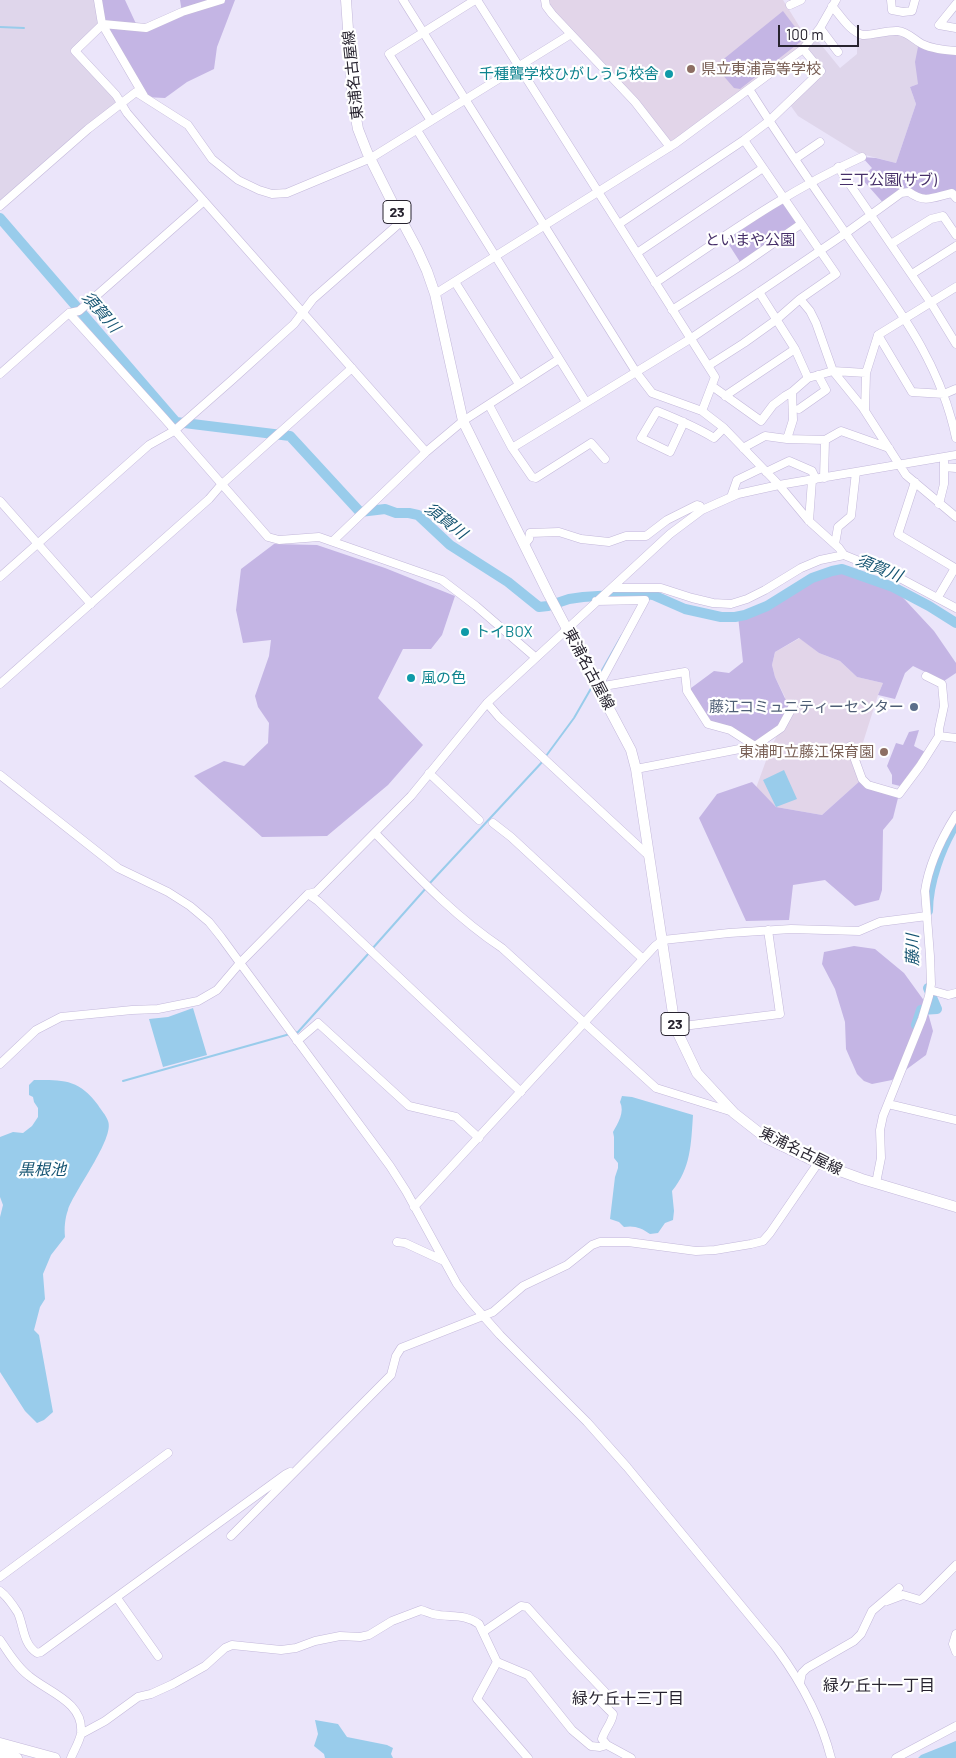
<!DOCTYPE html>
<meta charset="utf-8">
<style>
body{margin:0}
#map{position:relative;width:956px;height:1758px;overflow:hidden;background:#ebe5fa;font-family:Barlow,sans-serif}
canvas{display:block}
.scale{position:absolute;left:778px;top:25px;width:81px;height:22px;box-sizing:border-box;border:2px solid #27232f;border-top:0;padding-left:6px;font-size:15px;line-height:18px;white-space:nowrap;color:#27232f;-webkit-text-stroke:4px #fff;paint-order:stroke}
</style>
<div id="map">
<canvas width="956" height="1758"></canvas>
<div class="scale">100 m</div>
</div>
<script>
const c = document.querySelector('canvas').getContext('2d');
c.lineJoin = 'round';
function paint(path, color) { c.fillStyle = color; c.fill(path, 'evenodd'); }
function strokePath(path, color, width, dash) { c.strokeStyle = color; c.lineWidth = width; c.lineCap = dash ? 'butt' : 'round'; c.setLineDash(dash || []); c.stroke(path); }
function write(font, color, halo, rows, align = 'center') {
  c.font = font + ' Barlow,"Noto Sans JP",sans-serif'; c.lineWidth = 4.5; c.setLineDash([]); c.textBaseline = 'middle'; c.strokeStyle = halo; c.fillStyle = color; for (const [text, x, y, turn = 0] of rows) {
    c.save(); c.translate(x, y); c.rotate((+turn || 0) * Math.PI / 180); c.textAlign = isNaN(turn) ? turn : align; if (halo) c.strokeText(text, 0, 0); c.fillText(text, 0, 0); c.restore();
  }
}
paint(new Path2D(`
 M0,0h96l6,24 -27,27 46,53 -16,7 -105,91z
 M899,31l20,11 -1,42 -8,3 6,17 -20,59 -38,-10 -60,-37 -10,-14 33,-30 -18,-23 11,-13 26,32 17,-14v-9l6,-10z`), '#dfd6eb');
paint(new Path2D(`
 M545,0h238l26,42 -135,98 -6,1 -97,-107z
 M800,638l19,15 21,8 17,16 26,6 -5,12 -18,57 2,27 -40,36 -46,-8 -20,-19 15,-41 10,-19 4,-31 -10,-20 -3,-12 3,-13z`), '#e2d5e9');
paint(new Path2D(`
 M97,0h28l13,28 44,-16 -2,-12h55l-18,47 -3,22 -27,13 -22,16 -21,-1 -42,-73z
 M783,11l21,28 -64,50 -6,-1 -19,-22z
 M919,42l37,9v147l-4,-5 -28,6 -15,-7 -24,13 -24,-27 11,-10 -10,-11 14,1 20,5 20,-59 -6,-17 8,-3 -3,-22z
 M783,197l18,27 -59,41 -18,-28z
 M274,544l43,1 68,23 70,28 -13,39 -11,14h-28l-25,49 45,47 -35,40 -61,51 -65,1 -68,-61 30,-15 20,5 24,-23 1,-20 -11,-16 -3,-11 14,-40 2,-16 -28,3 -7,-33 5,-41z
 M846,570l48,18 40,43 22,32v10l-12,8 -31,-15 -8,7 -10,26 -17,-4 5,-12 -26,-6 -17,-16 -21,-8 -20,-15 -24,14 -3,13 3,12 15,32 -9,19 -26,18 -47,-22 -21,-33 27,-20 15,2 14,-11 -5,-46 21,-7 21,-11 31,-19z
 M919,730l-5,16 11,6 -25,34 -8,-2v-9l-5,-9 9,-23 7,2 6,-13z
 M862,779l37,15 -6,24 -10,12 -1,60 -3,10 -24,6 -30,-26 -32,5 -4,35 -43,1 -47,-103 18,-24 35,-12 24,25 46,8z
 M854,946l21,3 29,24 21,29 8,29 -7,24 -34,25 -20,4 -8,-3 -7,-7 -11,-25 -1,-27 -10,-33 -13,-25 2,-12z`), '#c4b5e4');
paint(new Path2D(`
 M784,770l13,29 -21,8 -13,-27z
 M193,1008l14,47 -44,12 -14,-48 19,-2z
 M34,1080c29,0 45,-1 64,25 3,5 8,10 10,16 7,17 -34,70 -40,89 -3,8 -4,18 -3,27l-14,18 -8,19 2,25 -5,8 -6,23 5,5 14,77 -9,8 -7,3 -12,-12 -25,-39v-155l3,-12 -3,-8v-60l13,-5 10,1 9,-7 6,-9v-9l-4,-6 -1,-5 -4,-2v-10z
 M622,1096l10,1 61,18c-2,29 -2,53 -21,76l2,20 -1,9 -8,3 -7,10 -8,1c-8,-6 -16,-9 -26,-7l-5,-5 -9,-3 5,-42 3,-9v-5l-4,-5v-21l-1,-5c5,-9 12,-20 7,-30z
 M315,1720l23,4 9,13 40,8 6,3 -2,6 2,4h-68l-1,-4 -10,-8 4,-12z
 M956,1741v17h-38l3,-3z`), '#99cceb');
strokePath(new Path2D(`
 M0,27l24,1
 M648,600l5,-5
 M597,679l25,-44
 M546,756l28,-38 19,-33
 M430,883l114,-123
 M372,949l55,-62
 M294,1033l4,-1 71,-79
 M123,1081l167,-47`), '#99cceb', 2);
strokePath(new Path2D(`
 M0,218l176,204 114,14 70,76 25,-3 11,4h13l9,2 32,30 58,37 31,25 9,-1 21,-7 14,-2 61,-4 9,2 32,14 36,8h14l10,-2 22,-9 45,-28 20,-7 10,-2 51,18 36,19 27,17
 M928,911c0,-28 13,-64 28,-88
 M916,1025l5,-15 16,-1 -9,-21`), '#99cceb', 10);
const minor = new Path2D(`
 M98,0l4,24 42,72
 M221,0l-39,12 -36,16 -43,-4 -28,27 41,44 11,18 23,27 276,312
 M403,0l233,372 16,21 50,18 22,17 55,57 30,36 30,27 5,7
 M477,0l238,377 -13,34
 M545,0l1,6 6,8 83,88 35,45
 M891,0l1,10 11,2 9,-1 3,-11
 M956,4l-17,21 17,3
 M790,5l11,-5
 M832,6c8,9 18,26 31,29 8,1 24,-5 35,-4 10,1 16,9 24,13 10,5 22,6 34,7
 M820,28l18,24
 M749,89c33,53 69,104 104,155 44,63 87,117 103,194
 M431,121l-42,-67 86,-54
 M417,130l169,272
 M795,159l25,-17
 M838,167l93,136 25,41
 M0,206l88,-77 48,-37 52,33 24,34 26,21 21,10 13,4 15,-1 84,-35 200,-124
 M619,224l125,-84 25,-19 52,-50 -18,-22
 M891,244l40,-25 12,-3 13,19
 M637,253l126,-85
 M912,274l44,-28
 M455,282l64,102
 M655,283c67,-45 133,-93 207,-126
 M956,287l-78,48 34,57 32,2 12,-5
 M435,294l241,-151 127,-94 17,-21 16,-28
 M800,299l10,12 6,12 17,48 30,37 43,67 50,42
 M672,310l70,-45 59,-41
 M69,313l95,105 104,119 11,3 40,-3 123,43 34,26 59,51
 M708,366l36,-23 32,-23 24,-21 36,-25 -92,-134
 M0,374l69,-61 10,-2 125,-110
 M808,378l25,-7 33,2
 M712,386l49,35 12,-16 12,-9 7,-4 16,-14 -13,-29 -36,-57
 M725,396l70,-47
 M489,405l23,43 20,29 4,1 55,-35 14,16
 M799,409l27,-19 -8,-15
 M865,411l1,-38 12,-38
 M684,422l-14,30 -29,-14 16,-27c20,8 39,16 57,27l10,-10
 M787,439l6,-19 -1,-28
 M512,448l178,-109 156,-106 55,-40 8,-1c16,12 25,5 43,1l4,5
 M743,448l22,-12 22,3 38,1 16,-9 48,17
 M944,467l12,1
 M766,472l23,-11 23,10 4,8
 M824,478l1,-38
 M915,482l-17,52 57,34 -17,29
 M731,497l6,-17 25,-12
 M0,501l91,103
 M939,504l5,-20v-27
 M809,521l3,-41
 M333,541l93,-89 37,-31 96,-62
 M835,544l3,-17 13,-11 5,-44
 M524,545l5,-6 1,-6 29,-1 22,7 28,3 17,-6h20l21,-16 30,-15 3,1 2,4
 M0,577l149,-132 25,-14 58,-51 62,-56 19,-25 89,-78
 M612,588h49l31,10 21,5 18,1 16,-5 18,-9 36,-22 19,-8 24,-5 52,21 60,32
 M596,601l49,-1 -47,87
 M926,676l16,8 2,22 -5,23v7
 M0,684l209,-185 12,-14 131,-117
 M598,687l87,-15 2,19 21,33 22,6 25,16
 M487,703l12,14 150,139
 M850,746l12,33 6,6 31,9 21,-28 19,-30 17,2
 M636,769l119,-23 26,-18 13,-24
 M429,773l50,47
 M0,775l118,93 50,24 22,14 19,16 12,15 19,26 150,203 16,25 51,93 13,17 30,34 87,87 40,45 150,182c24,33 44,69 54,109
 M493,823l18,14 132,122
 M375,833c40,41 79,83 127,115l154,140 77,24
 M308,894l10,7 203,191
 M930,990l18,5 8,-2
 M675,1027l105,-13 -12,-84
 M297,1041l21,-18 91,83 47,11 23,21
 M0,1064l36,-34 25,-13 71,-7 26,-1 40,-8 19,-11 23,-27 68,-69 8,-2 95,-96 76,-93 183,-169 32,-24 36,-16 41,-9 177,-30
 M888,1104l68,16
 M876,1183l5,-25 -1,-28 3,-14 39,-97 7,-23 2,-12 -1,-28 -5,-65c4,-28 16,-52 31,-76
 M414,1207l241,-261 8,-6 66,-7 62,-4 68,2 21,-9 47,-6
 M397,1242l8,1 39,18
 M231,1536l160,-161 5,-19 5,-8 92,-36 30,-26 44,-21 25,-20 8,-3h28l68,9 19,-1 36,-6 12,-3 7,-8 48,-70
 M0,1577l168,-124
 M0,1591c8,6 13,14 18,22 6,14 5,31 19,40l4,-1 245,-178 4,-2
 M117,1598l41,58
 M887,1601l16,-6 17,5 3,-2 33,-33
 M483,1632l38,-26 6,1 44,49 34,36 -6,8 14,14c-1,9 -8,15 -11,25l5,6 24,13
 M956,1634l-3,10 3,8
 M0,1640c8,12 17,27 29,36 19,16 55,26 52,57 -1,8 -7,17 -10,25
 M497,1662l-20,37 51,59
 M800,1683l2,-10 5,-5 47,-27 7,-7 11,-23 27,-23
 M81,1734l24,-13 33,-24 13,-3 22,-10 32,-18 20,-18 7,-3 49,5 15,-2 19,-7 25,-5 20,1 9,-2 23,-14 29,-11c4,1 8,3 12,4 17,4 31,-1 46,10l18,38 31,13 44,55 19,16 9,1 7,-2
 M896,1758l60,-32`);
const major = new Path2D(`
 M346,0l7,102 5,27 9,23 27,54 23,43 10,22 8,23 28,127 86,174 82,155 5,19 39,258 22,46 37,40 32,25 52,25 44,16 94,28
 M0,1743l55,15
 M0,1753l17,5`);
strokePath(minor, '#c3b8da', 9);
strokePath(major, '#c3b8da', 11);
strokePath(minor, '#fff', 8);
strokePath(major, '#fff', 10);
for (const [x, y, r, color] of [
 [691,69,5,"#8d6e63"],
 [669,74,5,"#0f9aa8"],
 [465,632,5,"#0f9aa8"],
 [411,678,5,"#0f9aa8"],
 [914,707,5,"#5c6f8a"],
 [884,752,5,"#8d6e63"]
]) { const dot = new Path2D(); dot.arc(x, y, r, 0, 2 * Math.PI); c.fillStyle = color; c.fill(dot); strokePath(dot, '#fff', 2); }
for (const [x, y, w] of [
 [397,212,28],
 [675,1024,28]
]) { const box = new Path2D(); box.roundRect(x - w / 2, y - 11.5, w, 23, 4); c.fillStyle = '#fff'; c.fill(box); strokePath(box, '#27232f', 1); }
write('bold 14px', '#27232f', null, [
 ["23",397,212],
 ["23",675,1024]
]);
write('15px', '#785e54', '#fff', [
 ["県立東浦高等学校",701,69],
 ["東浦町立藤江保育園",874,752,"right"]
], 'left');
write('15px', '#0d838f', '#fff', [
 ["千種聾学校ひがしうら校舎",659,74,"right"],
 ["トイBOX",475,632],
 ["風の色",421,678]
], 'left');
write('15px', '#27232f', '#fff', [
 ["東浦名古屋線",353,75,-96],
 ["東浦名古屋線",589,669,62],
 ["東浦名古屋線",801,1151,26]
]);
write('15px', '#462f69', '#fff', [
 ["三丁公園(サブ)",888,180],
 ["といまや公園",750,240]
]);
write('15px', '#4e5e75', '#fff', [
 ["藤江コミュニティーセンター",904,707]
], 'right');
write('italic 16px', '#155472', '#fff', [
 ["須賀川",101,312,49],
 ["須賀川",446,521,38],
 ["須賀川",879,568,22],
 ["藤川",913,950,-90],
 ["黒根池",42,1170]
]);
write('16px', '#27232f', '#fff', [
 ["緑ケ丘十一丁目",879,1686],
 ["緑ケ丘十三丁目",628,1699]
]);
</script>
